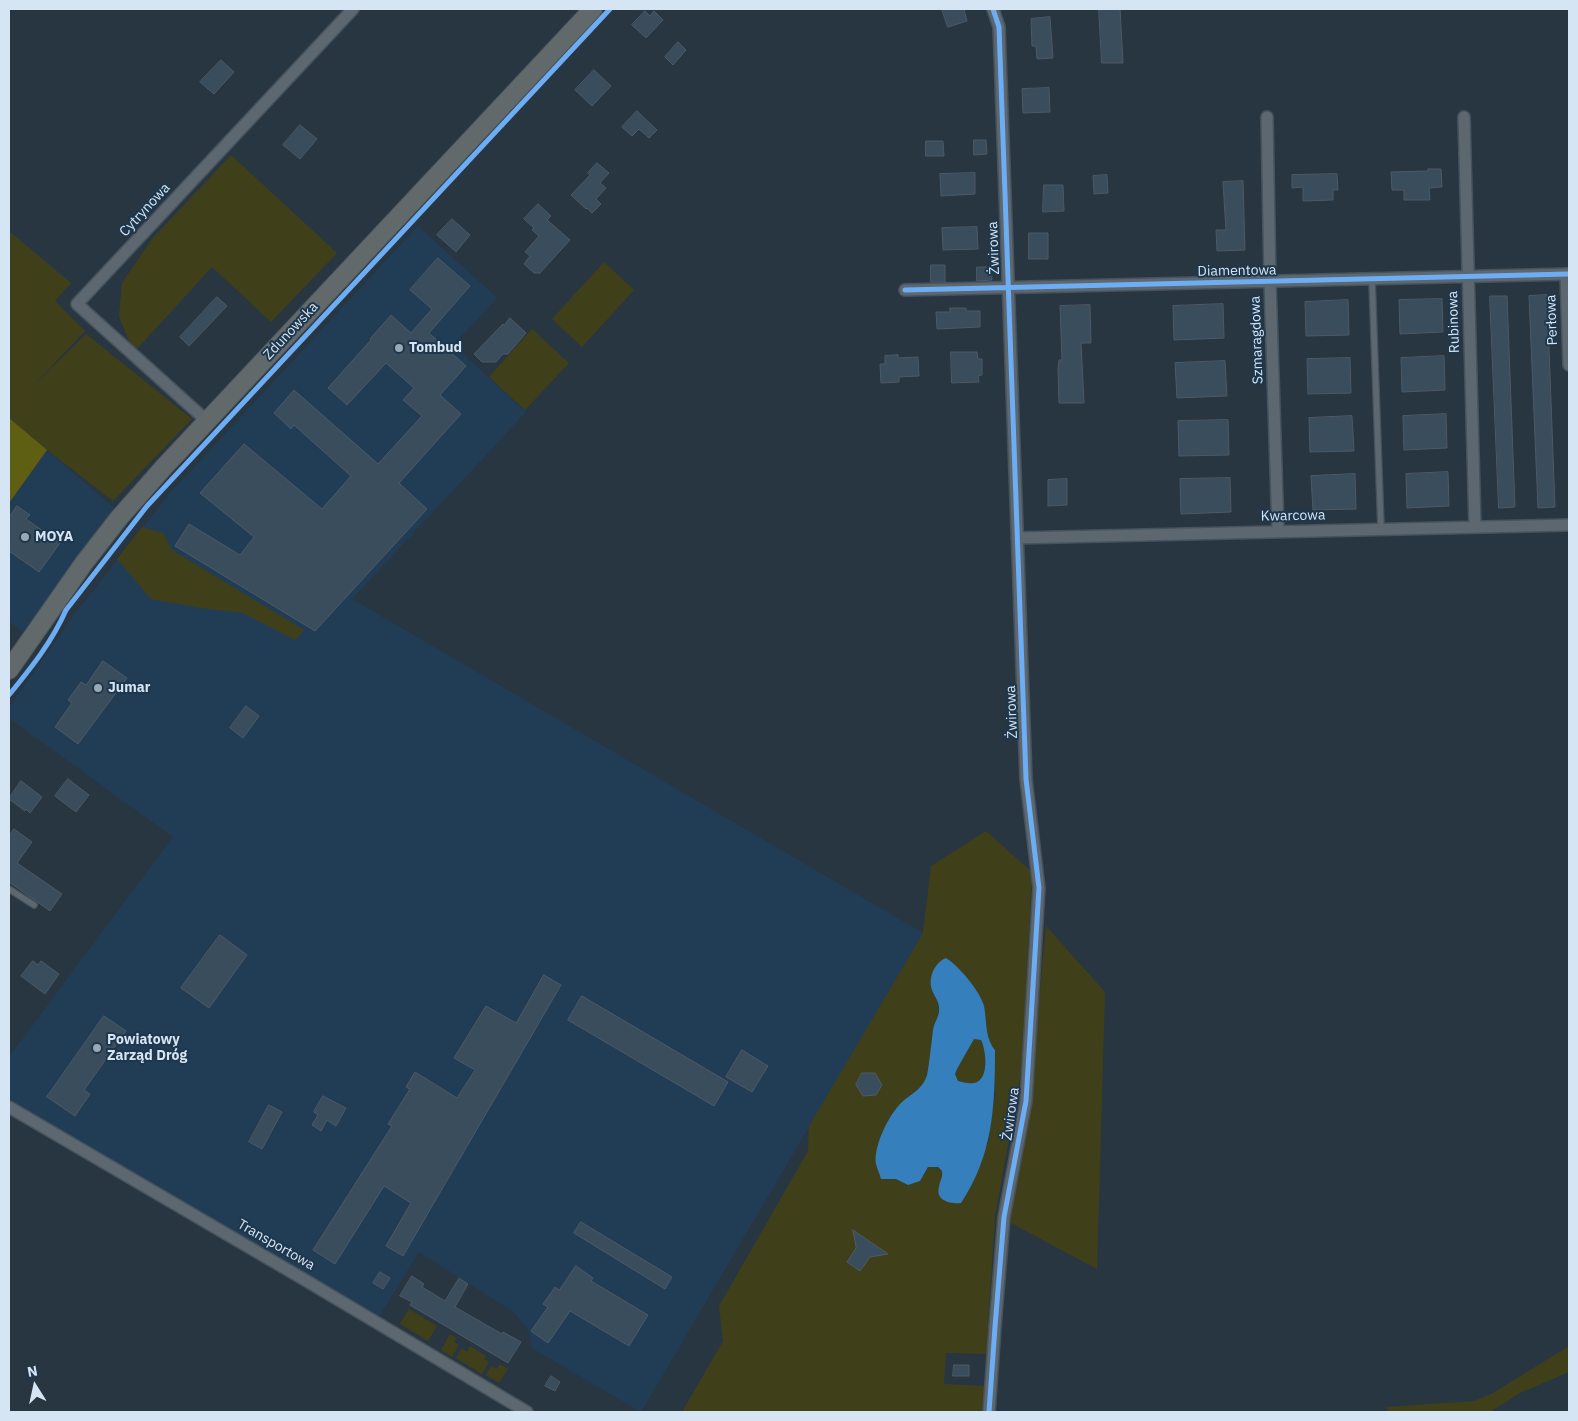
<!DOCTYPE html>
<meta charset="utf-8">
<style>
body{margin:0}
#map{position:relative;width:1578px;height:1421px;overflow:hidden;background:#283642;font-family:"IBM Plex Sans",sans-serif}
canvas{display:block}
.frame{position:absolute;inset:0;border:10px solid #d6e5f3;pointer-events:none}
.north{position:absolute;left:10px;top:1361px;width:50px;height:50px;-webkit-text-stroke:4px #1e374d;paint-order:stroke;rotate:350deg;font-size:14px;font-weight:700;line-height:20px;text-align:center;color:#d6e5f3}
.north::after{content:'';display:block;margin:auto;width:18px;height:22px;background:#d6e5f3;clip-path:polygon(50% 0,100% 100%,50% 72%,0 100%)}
</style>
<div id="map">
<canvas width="1578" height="1421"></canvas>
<div class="frame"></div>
<div class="north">N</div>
</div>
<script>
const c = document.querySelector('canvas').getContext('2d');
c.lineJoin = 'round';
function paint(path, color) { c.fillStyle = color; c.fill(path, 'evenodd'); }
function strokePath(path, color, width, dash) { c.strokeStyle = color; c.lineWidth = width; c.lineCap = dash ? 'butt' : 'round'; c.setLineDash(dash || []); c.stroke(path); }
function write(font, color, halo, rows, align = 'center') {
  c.font = font + ' "IBM Plex Sans",sans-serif'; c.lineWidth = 4; c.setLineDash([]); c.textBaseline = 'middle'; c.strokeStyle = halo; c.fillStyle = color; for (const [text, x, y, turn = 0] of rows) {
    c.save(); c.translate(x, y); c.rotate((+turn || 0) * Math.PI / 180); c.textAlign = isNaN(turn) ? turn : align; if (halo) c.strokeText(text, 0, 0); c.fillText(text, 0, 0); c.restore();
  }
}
paint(new Path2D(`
 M418,226l79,72 -44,47 73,67 -174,187 571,334 -282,479 -109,-64 -3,-17 -15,-19 -95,-60 -41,66 -369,-218v-43l164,-220 -164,-119v-10l65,-93 97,-123z
 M47,450l67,58 -91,124 -14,-10v-119z`), '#213d56');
paint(new Path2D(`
 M231,155l106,98 -66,69 -59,-55 -76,83 -5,-4 -12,-30 3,-33 30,-44z
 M9,231l62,52 -16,18 30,30 -53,56 54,-53 106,85 -79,82 -66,-51 -38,53z
 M604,262l30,28 -52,57 -30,-28z
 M532,329l37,34 -44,47 -36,-33z
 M142,527l21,6 9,17 132,80 -9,10 -52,-27 -42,-5 -50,-9 -34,-40z
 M986,831l46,41 -10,195 -27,150 -9,137 -40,-1 -2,31 40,2 -1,26h-301l41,-71 -4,-35 89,-155 1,-25 114,-193 8,-67zM951,961c10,10 25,24 29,38 5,17 3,37 15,52v44l-7,49 -49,41 4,-7 -1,-7c-5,-4 -8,-5 -14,-4l-3,7 -17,11 -12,-6 -20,-25 16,-41 10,-11 20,-15 4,-9 5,-24 2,-26 6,-16 -1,-11 -6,-11zM875,1073l7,12 -6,10 -13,1 -1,-22z
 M1046,926l59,66 -8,277 -88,-47 21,-122z
 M974,1039l7,1c5,10 9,40 -7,43 -5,1 -11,-1 -16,-2l-3,-7 2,-5z
 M409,1309l28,17 -9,15 -28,-17z
 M450,1334l6,4 -2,4 5,3 -7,12 -11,-7z
 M470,1346l16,10 -2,3 5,3 -7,12 -26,-16 6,-10 5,4z
 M1569,1346v26l-49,21 -30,19h-101l-3,-5 88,-6 19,-8z
 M500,1364l8,5 -9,14 -13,-8 5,-9 6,3z`), '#3f401a');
paint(new Path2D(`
 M9,418l38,32 -38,53z`), '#5f5f14');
paint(new Path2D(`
 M946,958c13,8 34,33 38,48 3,16 1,32 11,44 0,57 -2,105 -34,153 -10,1 -26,-2 -22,-16 1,-7 4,-9 3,-16l-4,-4h-10l-8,14 -12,4 -12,-6h-15c-1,-5 -4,-10 -5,-15 -3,-17 13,-50 26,-62 10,-9 21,-13 25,-27 3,-16 4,-29 6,-45 1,-7 5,-12 6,-18 1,-10 -4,-14 -7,-22 -4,-12 2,-27 14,-32zM974,1039l7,1c5,10 9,40 -7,43 -5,1 -11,-1 -16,-2l-3,-7 2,-5z`), '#357fbc');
const building = new Path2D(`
 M942,9h22l3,12 -19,6z
 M1099,9h21l3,54h-21z
 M645,11l5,5 4,-5 9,9 -17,18 -14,-13z
 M1050,17l3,41 -16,1 -1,-13h-4l-1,-27z
 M678,42l8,8 -13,15 -8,-8z
 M221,60l13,12 -20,22 -14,-12z
 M594,70l17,16 -19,20 -17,-16z
 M1049,88l1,24 -27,1 -1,-24z
 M637,111l20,19 -8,8 -10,-9 -7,7 -10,-9z
 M300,125l17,14 -17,20 -17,-14z
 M974,140h12l1,14 -13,1z
 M926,141h17l1,15h-18z
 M597,163l12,10 -9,10 6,5 -10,11 5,5 -9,9 -5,-5 -1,1 -15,-14 19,-20 -2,-2z
 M1428,169h13l1,18 -13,1 1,12h-26v-10h-12l-1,-18 37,-1z
 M975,173v21l-34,2 -1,-22z
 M1337,174l1,16h-5v10l-30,1v-14l-11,1v-13z
 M1107,175l1,18 -14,1 -1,-18z
 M1243,181l2,69 -28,1 -1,-21h10l-3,-48z
 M1044,185h19l1,26 -21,1z
 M538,204l13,12 -4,4 23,20 -30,33h-6l-10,-9 6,-8 -5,-4 14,-16 -7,-6 2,-2 -10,-9z
 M452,219l18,16 -14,17 -19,-17z
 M977,227l1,22 -35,1 -1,-22z
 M1029,233h19v26h-19z
 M438,258l32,28 -41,47 37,33 -26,29 21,19 -62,69 28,26 -112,122 -140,-85 14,-22 51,31 14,-18 -54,-44 44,-49 78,65 29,-33 -57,-51 -3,4 -17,-16 20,-23 84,74 44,-48 -19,-16 11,-12 -28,-25 -39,42 -19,-17 43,-48 -1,-1 21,-24 20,18 21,-24 -22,-19z
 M931,265h14v17h-14z
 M977,267h14l1,13 -15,1z
 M1547,295l8,212 -17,1 -9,-212z
 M1490,296h17l8,211 -16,1z
 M217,297l10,9 -38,40 -9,-9z
 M1442,299l1,33 -43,2 -1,-34z
 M1348,300l1,35 -43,1 -1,-34z
 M1223,304l1,34 -50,2 -1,-34z
 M1090,305l1,38h-10l3,60h-25l-1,-34 1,-9h3l-2,-54z
 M950,308h16v3h14v16l-43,2 -1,-17h14z
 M510,318l16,15 -18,21h-5l-7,8h-14l-8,-8 29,-30 1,1z
 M951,352h26l1,7h4v16l-4,1 1,6 -27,1z
 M898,355v3l20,-1 1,19 -20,1v5l-18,1 -1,-19h5v-8z
 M1444,356l1,34 -43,2 -1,-34z
 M1350,358l1,35 -43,1 -1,-35z
 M1225,361l2,35 -50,2 -2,-35z
 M1446,414l1,34 -43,2 -1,-34z
 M1352,416l2,35 -44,1 -1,-34z
 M1228,420l1,35 -50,1 -1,-35z
 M1448,472l1,34 -42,2 -1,-34z
 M1355,474l1,35 -43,1 -2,-34z
 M1230,478l1,34 -50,2 -1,-35z
 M1067,479v26l-19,1v-26z
 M17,506l13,9 -4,4 34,24 -21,29 -30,-21v-33z
 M103,661l24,17 -49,66 -23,-17 17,-24 -4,-3 13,-18 5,3z
 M246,706l13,10 -16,22 -13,-10z
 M68,779l21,16 -13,17 -21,-16z
 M21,781l21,16 -12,16 -4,-4 -1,2 -16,-12z
 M14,829l18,13 -15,21 45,31 -12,17 -41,-29v-45z
 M220,935l27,20 -38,53 -28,-20z
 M33,961l5,4 3,-4 18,13 -14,20 -24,-18z
 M544,975l17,10 -158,271 -17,-10 25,-43 -27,-17 -49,78 -22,-14 79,-124 -4,-2 22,-35 -4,-2 9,-15 42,26 18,-28 -21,-12 32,-52 30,17z
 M582,996l146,86 -14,24 -146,-86z
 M104,1016l22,15 -42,59 6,4 -15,22 -28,-19z
 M742,1050l26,16 -16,26 -26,-15z
 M862,1073h13l7,12 -6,10 -13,1 -7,-11z
 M323,1096l23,12 -10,18 -9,-6 -6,11 -9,-6 6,-10 -4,-3z
 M269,1105l13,7 -20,37 -13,-7z
 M581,1222l91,55 -7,12 -91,-56z
 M853,1230l35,24 -18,3 -10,14 -13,-9 9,-14z
 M576,1266l17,12 -2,3 57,34 -19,31 -59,-35 -22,32 -17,-12 17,-24 -5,-3 12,-17 4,3z
 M380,1272l10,6 -7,11 -10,-6z
 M412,1276l12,8 -2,3 23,14 14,-23 9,6 -13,23 47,27 1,-2 18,10 -13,21 -98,-58 2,-3 -12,-6z
 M954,1365h15v11h-16z
 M551,1376l9,6 -5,9 -10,-5z`);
paint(building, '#3a4d5c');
strokePath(building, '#4e5964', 1);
const lane = new Path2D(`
 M1372,280l9,249
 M9,889l25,16`);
const street = new Path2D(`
 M1267,117l3,165 8,249
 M1464,117l11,410
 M1566,274l3,91
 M905,290l664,-16
 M207,421l-130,-117 276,-295
 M1017,538l552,-13
 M9,1107l296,173 222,132
 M989,1412l6,-85 9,-110 22,-116 13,-213 -13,-109 -27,-752 -6,-18`);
const primary = new Path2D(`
 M9,670l75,-107 35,-45 45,-51 429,-458`);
strokePath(lane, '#46525c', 8);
strokePath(street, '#46525c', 14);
strokePath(primary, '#46525c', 20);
strokePath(lane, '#5c676f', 5.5);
strokePath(street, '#5c676f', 11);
strokePath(primary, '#62696b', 18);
strokePath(new Path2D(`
 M905,290l664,-16
 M9,695c22,-27 43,-53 57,-85l81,-104 463,-497
 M989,1412l6,-85 9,-110 22,-116 13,-213 -13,-109 -27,-752 -6,-18`), '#6dadf4', 5);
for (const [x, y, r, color] of [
 [399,348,5,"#99a8b5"],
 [25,537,5,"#99a8b5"],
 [98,688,5,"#99a8b5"],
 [97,1048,5,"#99a8b5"]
]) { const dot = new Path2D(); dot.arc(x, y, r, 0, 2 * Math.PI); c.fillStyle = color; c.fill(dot); strokePath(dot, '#1e374d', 2); }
write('14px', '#d6e5f3', '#1e374d', [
 ["Cytrynowa",145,210,-47],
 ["Żwirowa",994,248,-92],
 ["Diamentowa",1237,271,-1],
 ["Perłowa",1552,320,-92],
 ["Rubinowa",1454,322,-92],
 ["Zdunowska",291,331,-47],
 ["Szmaragdowa",1257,340,-92],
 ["Kwarcowa",1293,516,-1],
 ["Żwirowa",1012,712,-92],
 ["Żwirowa",1011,1114,-82],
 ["Transportowa",276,1245,30]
]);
write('bold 14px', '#d6e5f3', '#1e374d', [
 ["Tombud",409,348],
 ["MOYA",35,537],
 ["Jumar",108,688],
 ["Powiatowy",107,1040],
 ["Zarząd Dróg",107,1056]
], 'left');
</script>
